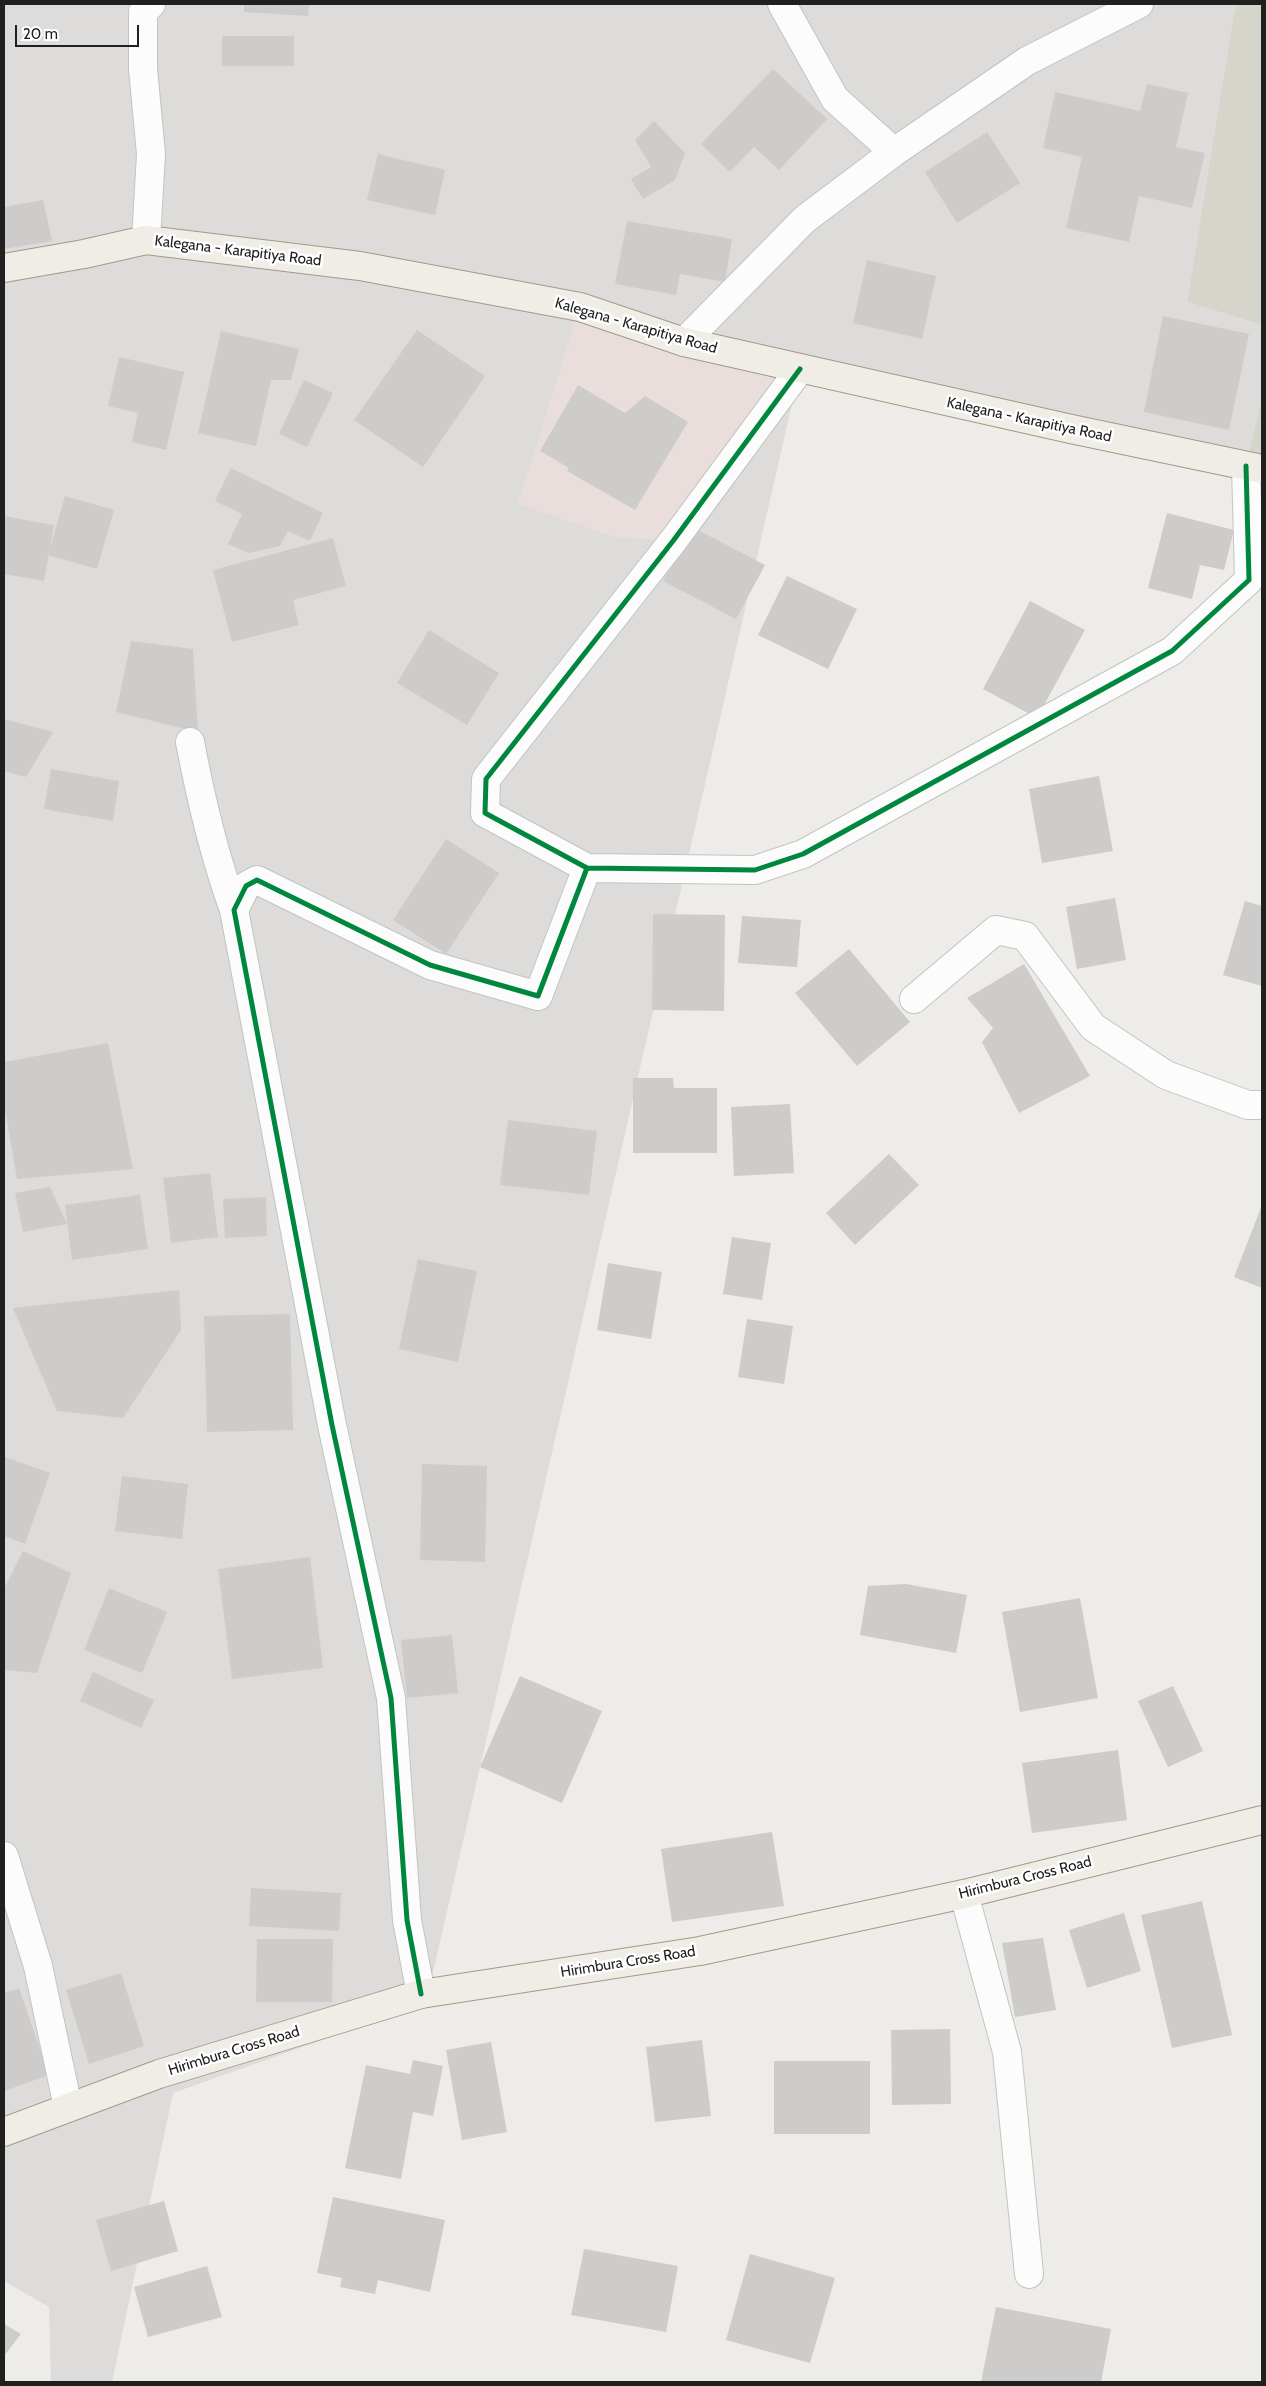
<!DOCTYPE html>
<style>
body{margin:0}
#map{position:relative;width:1266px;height:2386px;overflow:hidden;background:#edece9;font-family:Cabin,sans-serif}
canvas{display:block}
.frame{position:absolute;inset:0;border:5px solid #202020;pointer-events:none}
.scale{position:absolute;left:15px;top:25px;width:124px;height:22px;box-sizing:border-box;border:2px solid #202020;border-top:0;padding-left:6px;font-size:15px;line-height:18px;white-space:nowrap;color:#202020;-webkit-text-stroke:4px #fff;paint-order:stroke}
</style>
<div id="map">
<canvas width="1266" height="2386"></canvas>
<div class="frame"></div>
<div class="scale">20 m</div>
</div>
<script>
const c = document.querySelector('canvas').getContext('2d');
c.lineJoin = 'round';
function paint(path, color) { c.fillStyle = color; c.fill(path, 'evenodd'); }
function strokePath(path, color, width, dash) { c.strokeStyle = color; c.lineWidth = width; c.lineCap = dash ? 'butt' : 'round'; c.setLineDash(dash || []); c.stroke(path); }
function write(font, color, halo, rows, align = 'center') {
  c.font = font + ' Cabin,sans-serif'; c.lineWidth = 5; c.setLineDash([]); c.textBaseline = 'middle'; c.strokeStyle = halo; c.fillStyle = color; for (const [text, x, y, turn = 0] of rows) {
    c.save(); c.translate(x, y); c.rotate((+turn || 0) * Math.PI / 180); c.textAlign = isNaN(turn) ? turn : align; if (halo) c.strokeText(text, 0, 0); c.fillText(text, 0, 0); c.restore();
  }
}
paint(new Path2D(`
 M4,4h1234l-4,8 -47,290 75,23v70l-16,71 -446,-97 -374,1634 -253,90 -61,289h-61l-2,-75 -45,-26z`), '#dddcda');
paint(new Path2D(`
 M580,307l220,62 -127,172 -58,-4 -97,-33z`), '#eadedc');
paint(new Path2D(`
 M1238,4h24v321l-75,-23 47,-290z
 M1262,395v74l-16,-3z`), '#d6d5cc');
paint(new Path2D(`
 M244,4h65l-1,12 -64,-4z
 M222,36h72v30h-72z
 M773,69l54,50 -48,51 -25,-23 -24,25 -29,-28z
 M1147,84l41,9 -12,54 29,6 -13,55 -53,-12 -10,46 -63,-14 16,-71 -39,-9 12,-56 85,19z
 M654,121l31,32 -10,27 -32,19 -12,-20 20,-12 -16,-27z
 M987,132l33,51 -63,40 -32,-51z
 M378,154l67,16 -10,45 -68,-15z
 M43,200l9,41 -48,8v-42z
 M627,221l105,18 -7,43 -45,-8 -4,21 -61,-11z
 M867,260l69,16 -14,63 -69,-16z
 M1163,316l86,18 -20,96 -85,-18z
 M417,330l68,46 -62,91 -69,-47z
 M221,331l78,18 -8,31h-20l-15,66 -58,-13z
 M119,357l65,15 -18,78 -34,-8 6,-29 -30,-7z
 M304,380l29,13 -26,54 -28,-13z
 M578,385l47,28 20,-17 43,26 -53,88 -68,-39 2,-3 -29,-17z
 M231,468l92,45 -13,28 -22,-10 -8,15 -32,7 -20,-9 14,-30 -27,-13z
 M65,496l49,14 -17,59 -49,-14z
 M1167,513l67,17 -10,40 -24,-5 -8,34 -44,-11z
 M4,516l50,9 -10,56 -40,-7z
 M692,527l73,38 -29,54 -73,-38z
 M333,538l13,48 -53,14 6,25 -67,17 -19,-72z
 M787,576l70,33 -29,60 -70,-34z
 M1030,601l55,29 -48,88 -54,-29z
 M429,630l70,43 -32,52 -70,-42z
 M131,641l62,8 5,83 -82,-20z
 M4,719l49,13 -27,45 -22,-6z
 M51,769l68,12 -6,40 -69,-12z
 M1099,776l14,75 -71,12 -13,-74z
 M446,839l53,34 -53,81 -53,-34z
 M1115,898l11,62 -49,9 -11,-62z
 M1245,901l17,5v80l-39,-11z
 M653,914l72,1 -1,96 -72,-1z
 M742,916l59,4 -4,47 -59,-4z
 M849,949l61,73 -53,44 -62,-73z
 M1024,964l66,112 -71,37 -37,-71 11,-14 -26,-30z
 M108,1043l25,126 -116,10 -13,-75v-42z
 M633,1078h40l1,10h43v65h-84z
 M790,1104l4,69 -60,3 -3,-69z
 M508,1120l89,11 -8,64 -89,-10z
 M889,1154l30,31 -64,60 -29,-32z
 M210,1173l8,64 -47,6 -8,-65z
 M50,1187l17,37 -44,8 -8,-39z
 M140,1195l8,54 -76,11 -7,-55z
 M266,1197l1,39 -42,2 -2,-39z
 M1262,1205v83l-28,-11z
 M732,1237l39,6 -9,57 -39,-6z
 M418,1259l59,12 -19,91 -59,-13z
 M608,1263l54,9 -11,67 -54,-9z
 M179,1290l2,40 -58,88 -66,-7 -44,-103z
 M290,1314l3,116 -86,2 -3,-116z
 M747,1319l46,7 -9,58 -46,-7z
 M5,1457l45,16 -25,71 -21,-8z
 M422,1464l65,2 -2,96 -65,-2z
 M122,1476l66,8 -6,55 -67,-8z
 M23,1551l48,22 -34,100 -33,-3v-81z
 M310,1557l13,111 -91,11 -14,-110z
 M906,1584l61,11 -11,58 -96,-18 8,-49z
 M109,1588l58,24 -25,61 -58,-23z
 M1080,1598l18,100 -78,14 -18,-100z
 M452,1635l6,58 -51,5 -6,-58z
 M93,1672l61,28 -13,28 -61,-27z
 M520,1676l82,35 -40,92 -82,-36z
 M1173,1686l30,65 -35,16 -30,-66z
 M1118,1750l9,70 -95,13 -10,-70z
 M772,1832l12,74 -112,16 -11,-73z
 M251,1888l90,5 -2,38 -90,-5z
 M1202,1901l30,134 -60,13 -31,-133z
 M1124,1913l17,58 -54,17 -18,-58z
 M1043,1938l13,72 -41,7 -13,-74z
 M257,1939h76l-1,63h-76z
 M121,1973l23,73 -55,18 -23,-74z
 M19,1988l30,87 -45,16v-98z
 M950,2029l1,75 -59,1 -1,-75z
 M702,2040l9,76 -56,6 -9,-75z
 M491,2042l16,90 -45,8 -16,-90z
 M413,2060l30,6 -10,50 -20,-4 -12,67 -56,-11 21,-103 44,9z
 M774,2061h96v73h-96z
 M333,2197l112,23 -15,72 -52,-12 -3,14 -35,-7 2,-9 -25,-5z
 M164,2201l14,50 -67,20 -15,-51z
 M584,2249l94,17 -12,66 -95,-17z
 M750,2254l85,24 -25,85 -84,-23z
 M207,2266l15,51 -74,20 -14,-50z
 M996,2307l115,22 -10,53h-120z
 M4,2324l17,10 -17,22z`), '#ceccca');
const minor = new Path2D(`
 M782,4l53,95 59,53
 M146,240l5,-86 -8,-85v-57l8,-8
 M684,342l121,-123 89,-67 133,-91 112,-57
 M190,742c11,58 24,113 44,168
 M587,868l168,2 48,-16 369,-203 77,-71 -3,-114
 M914,999l82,-69 29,6 68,91 73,48 82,30h14
 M4,1856l34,110 30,141
 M964,1894l43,158 22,222
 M421,1994l-14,-74 -16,-222 -59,-273 -98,-515 12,-24 11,-6 173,85 108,31 49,-128 -102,-55 1,-34 187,-238 127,-172`);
const major = new Path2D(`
 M4,268l80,-14 62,-14 214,26 220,41 104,35 387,87 191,40
 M4,2132l155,-58 262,-80 279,-43 264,-57 298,-74`);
strokePath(minor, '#c3c3c1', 30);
strokePath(major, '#a19a88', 30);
strokePath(minor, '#fcfcfc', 28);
strokePath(major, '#f0ece6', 28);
strokePath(new Path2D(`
 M587,868l168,2 48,-16 369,-203 77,-71 -3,-114
 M421,1994l-14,-74 -16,-222 -59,-273 -98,-515 12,-24 11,-6 173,85 108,31 49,-128 -102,-55 1,-34 187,-238 127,-172`), '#00873e', 5);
write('15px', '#202020', '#fff', [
 ["Kalegana - Karapitiya Road",238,251,7],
 ["Kalegana - Karapitiya Road",636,326,16],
 ["Kalegana - Karapitiya Road",1029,420,12],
 ["Hirimbura Cross Road",1025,1878,-14],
 ["Hirimbura Cross Road",628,1962,-9],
 ["Hirimbura Cross Road",234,2051,-17]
]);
</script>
